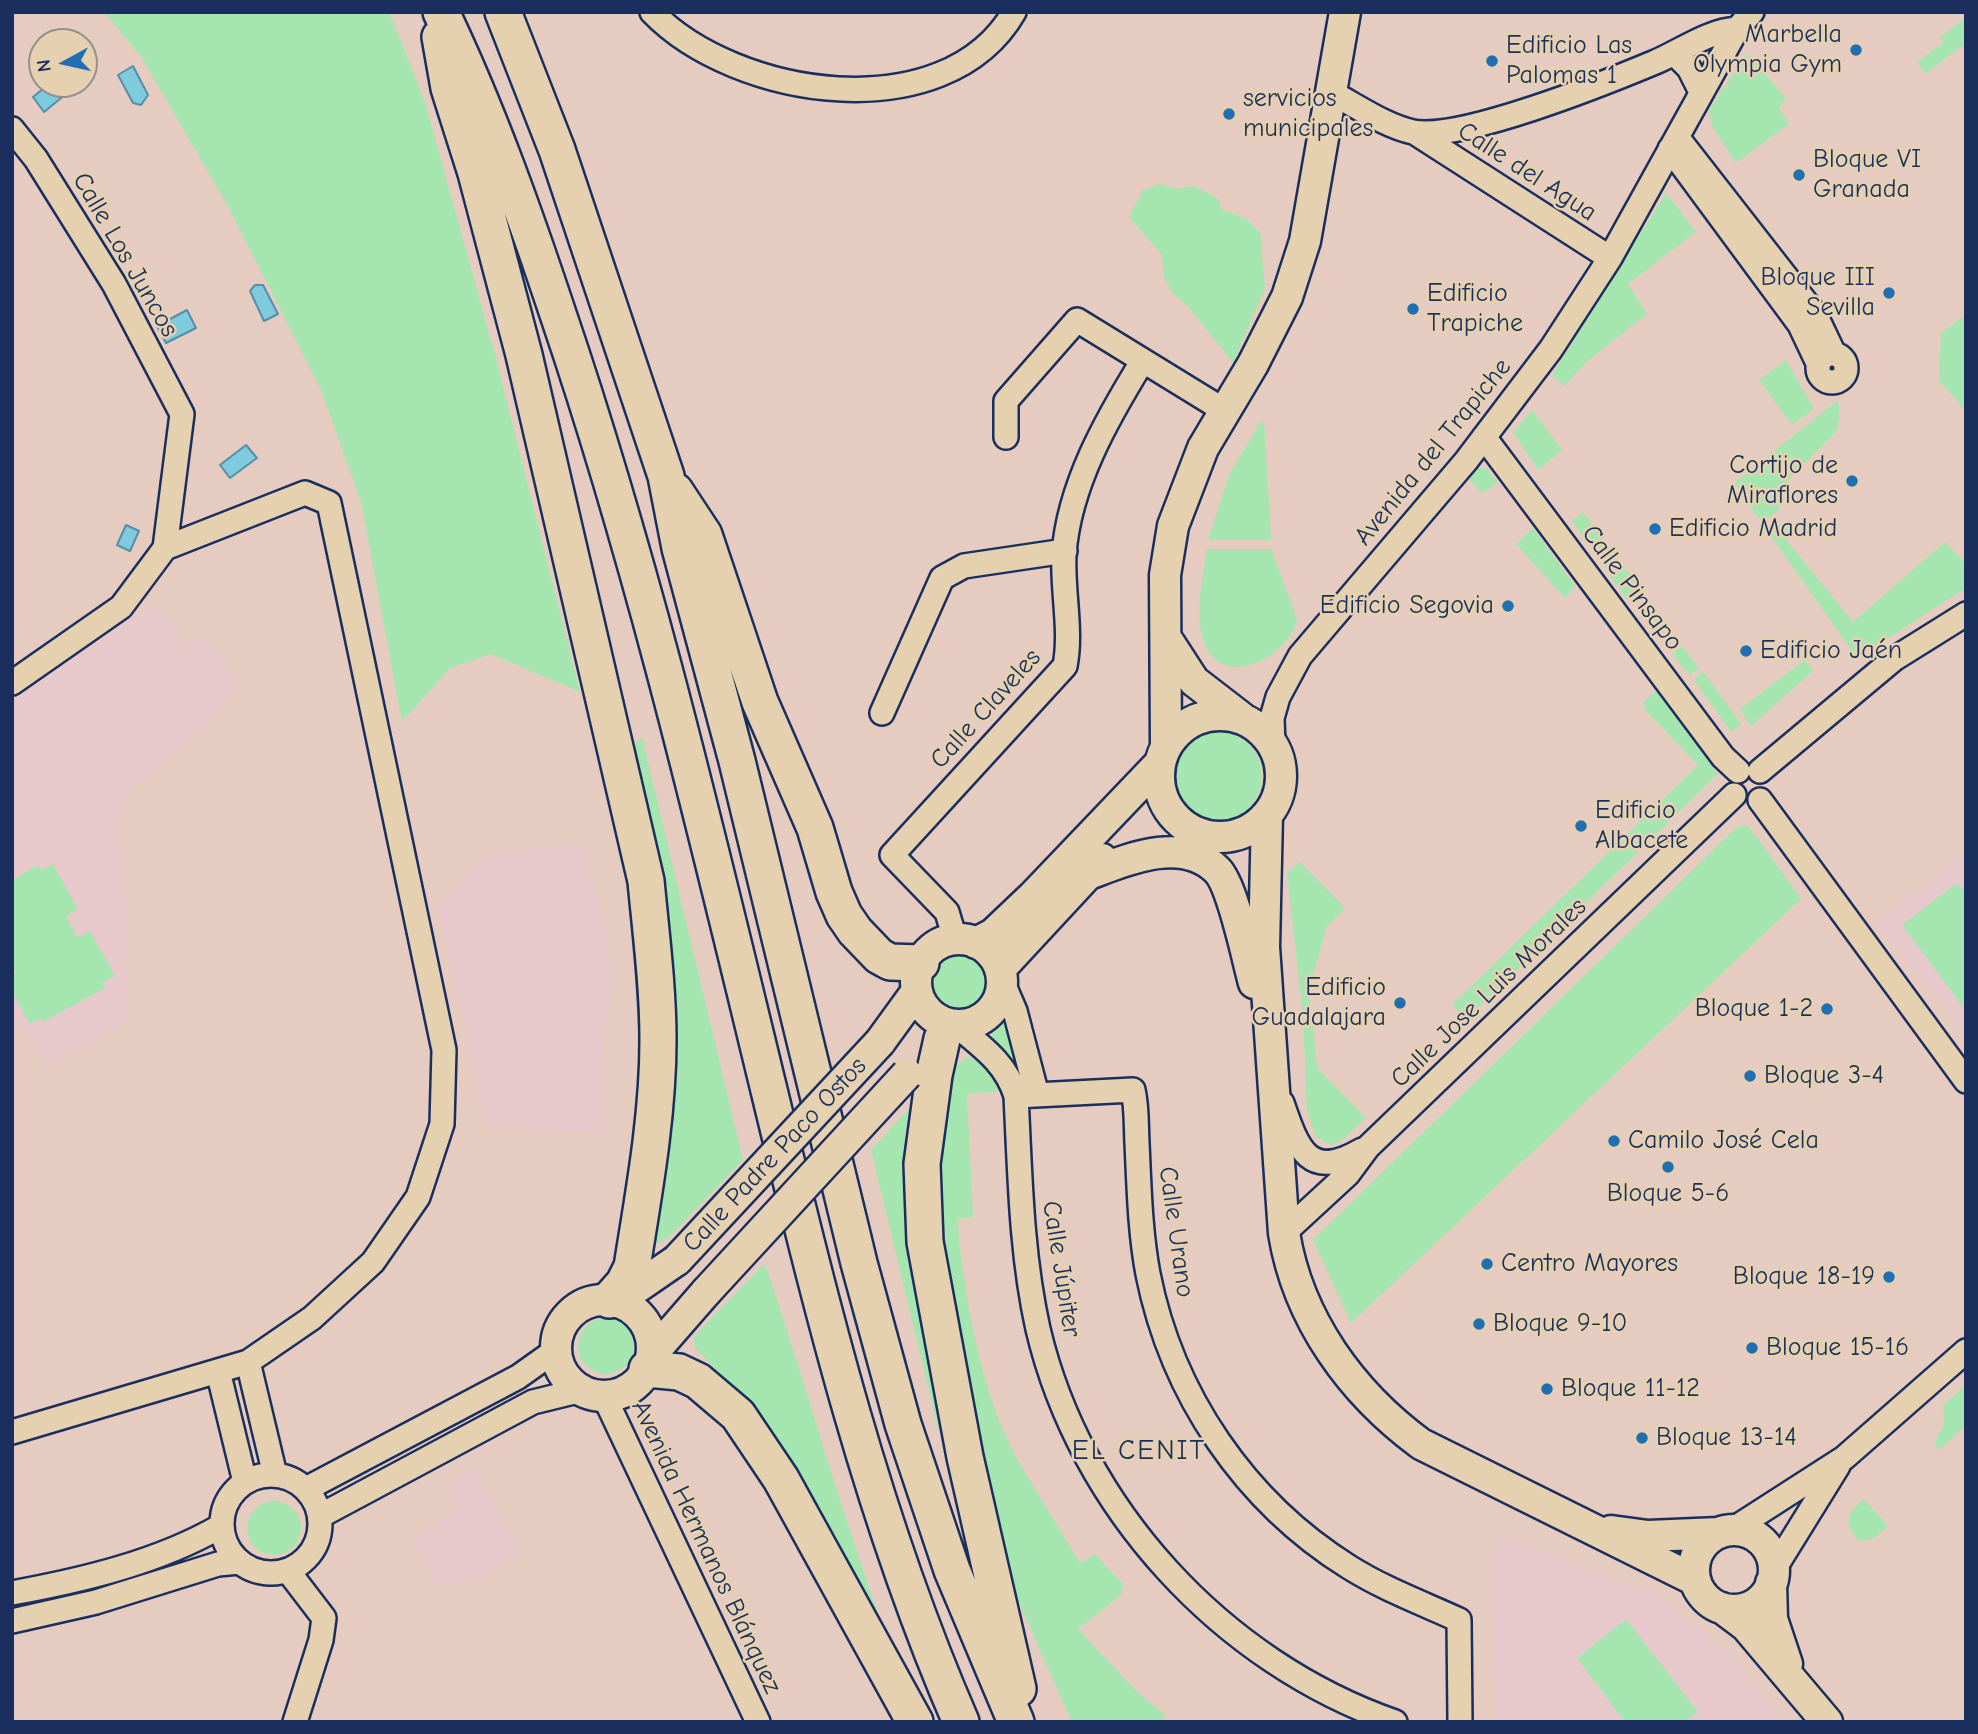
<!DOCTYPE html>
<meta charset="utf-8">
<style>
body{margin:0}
#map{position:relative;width:1978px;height:1734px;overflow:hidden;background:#e6ccc0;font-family:"Comic Neue",sans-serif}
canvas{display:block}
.frame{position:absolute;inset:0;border:14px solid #1b2f5e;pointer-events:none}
.north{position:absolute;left:28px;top:28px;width:70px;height:70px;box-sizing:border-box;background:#e5d1af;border:2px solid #94908f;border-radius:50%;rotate:262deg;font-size:19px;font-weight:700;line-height:28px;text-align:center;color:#1b2f5e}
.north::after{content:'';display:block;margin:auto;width:24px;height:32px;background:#1f6fb2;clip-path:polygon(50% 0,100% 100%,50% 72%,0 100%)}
</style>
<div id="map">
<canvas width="1978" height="1734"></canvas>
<div class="frame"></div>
<div class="north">N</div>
</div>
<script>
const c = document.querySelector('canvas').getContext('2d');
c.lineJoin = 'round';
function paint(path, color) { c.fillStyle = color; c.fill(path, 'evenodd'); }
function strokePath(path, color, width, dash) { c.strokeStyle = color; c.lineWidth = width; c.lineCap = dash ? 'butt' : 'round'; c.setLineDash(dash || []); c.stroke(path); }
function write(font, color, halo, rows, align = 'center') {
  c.font = font + ' "Comic Neue",sans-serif'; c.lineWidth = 5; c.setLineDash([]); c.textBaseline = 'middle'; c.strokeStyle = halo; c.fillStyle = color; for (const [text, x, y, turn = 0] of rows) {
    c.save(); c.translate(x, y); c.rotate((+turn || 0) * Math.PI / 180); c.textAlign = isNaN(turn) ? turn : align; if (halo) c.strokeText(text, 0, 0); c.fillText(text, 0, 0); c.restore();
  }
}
paint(new Path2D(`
 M154,604l33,42 14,-11 39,48 -38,48 -76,61 -8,34 6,45 4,150 -83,46 -33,-59v-308l118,-90 7,8z
 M581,844l23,77 10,63 -13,55 4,95 -118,-7 -49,-219 43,-52z
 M1966,851v183l-90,-111z
 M475,1470l47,84 -68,35 -2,-8 -14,7 -26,-48 45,-31 -9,-24z
 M1502,1536l156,59 72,59 55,68h-290l-2,-161z`), '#e7c9cc');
paint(new Path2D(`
 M104,12h285l36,90 70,253 85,337 -89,-38 -41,14 -48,54 -41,-220 -40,-112 -92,-182 -87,-150z
 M1966,18v25l-41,31 -8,-12 26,-19 -3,-6z
 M1745,56h6l35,43 -7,9 10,16 -53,39 -24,-37 -3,-16z
 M1161,184l14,5 20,-3 24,13 2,10 25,10 14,13 5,56 -32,75 -46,-58 -14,-11 -9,-17 -2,-22 -33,-38 14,-27z
 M1666,193l30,39 -68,52 19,30 -62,49 -21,23 -12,-11z
 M1966,315v96l-27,-31 2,-47z
 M1786,360l28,49 -22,16 -33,-45z
 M1838,400l2,17 -4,15 -48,48 -10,30 -16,13 -28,-40z
 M1532,410l30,40 -24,20 -25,-38z
 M1261,421l3,2 7,117h-63l21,-65z
 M1477,468h9l12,15 -16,10 -13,-14z
 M1583,512l58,78 -14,10 -55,-79z
 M1785,521l11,6 -12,10 69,85 92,-80 21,22v24l-109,70 -89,-126z
 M1533,528l42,58 -10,12 -49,-54z
 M1207,549h64l26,70c-5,33 -65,69 -88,33 -18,-28 -6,-73 -2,-103z
 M1682,646l17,22 -9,7 -18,-21z
 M1805,660l8,11 -62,55 -11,-17z
 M1703,671l38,53 -10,8 -37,-52z
 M1656,691l62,83 -252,246 -14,-15 246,-240 -52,-54 -3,-9z
 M1172 776a45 45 0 1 1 90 0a45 45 0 1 1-90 0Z
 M642,737l101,423 -74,77 -15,9 -2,-4 12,-58 5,-70 -18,-274 -17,-96z
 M1748,825l53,74 -450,424 -38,-83 424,-413z
 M1300,862l45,46 -18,18 -18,64 8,78 49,50 -25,23 -11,4 -14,-8 -9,-25 -4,-96 -16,-143z
 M53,864l25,45 -12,7 11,21 13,-6 25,45 -13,7 3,5 -62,34 -2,-4 -11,6 -18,-32v-18l4,-2 -4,-7v-85l26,-15 3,5z
 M1957,883l9,11v117l-64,-86z
 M932 980a28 28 0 1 1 56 0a28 28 0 1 1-56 0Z
 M1006,1020l21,64c-13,-14 -39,-35 -35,-55z
 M967,1057c18,2 34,17 35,34l-35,3 6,123 -16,2c7,73 22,168 57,234 20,37 44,73 66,110l15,-9 28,30 -2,11 -43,34 57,61 31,26 -5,6h-89l-56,-126 -71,-304 -9,-106 15,-109 4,-10z
 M917,1100l26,321 -3,15 -69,-286z
 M765,1263c45,134 82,272 133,403l-151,-265 -52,-53 -1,-10 5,-7z
 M578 1346a28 28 0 1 1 56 0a28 28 0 1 1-56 0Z
 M1966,1385v40l-24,23 -5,1 -2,-8 9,-16 -1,-20z
 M1864,1499l24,27 -15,13 -13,2c-17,-17 -14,-27 4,-42z
 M247 1528a27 27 0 1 1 54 0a27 27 0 1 1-54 0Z
 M1626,1619l72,93 -14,10h-59l-48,-64z`), '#a5e6b0');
const water = new Path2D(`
 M133,66l15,29 -7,10 -8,-2 -15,-28z
 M49,84h18l4,6 -27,22 -11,-15z
 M255,285h8l15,29 -14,7 -14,-30z
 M187,310l9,18 -30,15 -9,-17z
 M246,445l11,13 -27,20 -10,-13z
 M126,525l13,6 -9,20 -13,-6z`);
paint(water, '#7ecbdd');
strokePath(water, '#568daa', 2);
const minor = new Path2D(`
 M652,12c83,86 293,119 362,0
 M1674,53l15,15 12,24
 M1332,93c25,13 53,33 81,39 48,9 192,-49 240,-69 27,-11 54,-32 84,-34
 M12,129l24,30 78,125 68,130 -17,134 -44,59 -109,76
 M1414,132l196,126
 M1677,137l138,177 19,40
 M1670,149l130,176 18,38
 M1818 368a14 14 0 1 1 28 0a14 14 0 1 1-28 0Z
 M1006,437v-36l71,-81 148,91
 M1484,437l239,320 15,14
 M882,713l60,-135 22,-12 101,-15
 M1273,745l-1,-27 6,-21 22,-41 166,-195 85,-112 59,-91 127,-229 15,-17
 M1760,771l134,-112 72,-45
 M1760,800l206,281
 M955,939l-8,-27 -55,-57 173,-189c7,-36 -3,-75 -1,-112 5,-69 43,-135 78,-192
 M1003,983l12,28 22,84
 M957,1026c25,21 49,37 59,70 4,78 5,157 22,233 42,179 184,333 357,393
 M1016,1096l117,-6c4,17 3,35 4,53 2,43 3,89 11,131 24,121 97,228 201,293 35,22 73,36 110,53l1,102
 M1282,1103c16,47 27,78 80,47
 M1284,1233l64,-59 20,-27 366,-352
 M248,1362l27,113
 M218,1371l27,111
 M604,1396l154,326
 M12,1432l236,-70 64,-44 61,-56 45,-65 24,-73 2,-74 -115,-547 -24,-10 -140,55
 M222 1524a49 49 0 1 1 98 0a49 49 0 1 1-98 0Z
 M306,1489l212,-112 38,-27
 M320,1516l213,-114 49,-12
 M1732,1530l112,-72 122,-107
 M288,1571l36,47 -3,22 -26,82
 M1773,1571l65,-105
 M12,1593c71,-13 147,-31 209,-67
 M12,1621l84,-19 122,-38 21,-2`);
const major = new Path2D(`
 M1168,641l26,40 48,37
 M1159 776a61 61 0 1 1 122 0a61 61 0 1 1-122 0Z
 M1166,746l-1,-171 8,-49 30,-78 50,-84 34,-67 18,-56 40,-229
 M1267,815l-3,132 20,286c14,87 68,160 137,211l274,136
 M1089,874c37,-14 93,-39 128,-4 16,16 30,88 37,113
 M916 982a43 43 0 1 1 86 0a43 43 0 1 1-86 0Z
 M976,943l17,-9 40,-38 127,-133
 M1000,969l102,-110
 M880,1042l37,-51
 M556 1348a48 48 0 1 1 96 0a48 48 0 1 1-96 0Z
 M616,1302l61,-42
 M652,1354l54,-62
 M1694 1570a40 40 0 1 1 80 0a40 40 0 1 1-80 0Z
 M1611,1531l37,5 71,-3
 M1771,1583l1,36 15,45
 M1722,1608l24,18 81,96`);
const highway = new Path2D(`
 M441,12c47,98 83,200 117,302 86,253 147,513 210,772 52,215 104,432 193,636
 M503,12l54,138 109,326 14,72 57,213 122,502 44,161 49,146 64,152
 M440,37l9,51 27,85 48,182 122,526c5,53 12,106 12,159 0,76 -14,152 -26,227l-8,16 -15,17
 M675,491l29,44 56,167 55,126 19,64 10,23 11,16 24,25 11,6 31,1
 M942,1039l-8,36 -12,89 3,78 40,215 53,232
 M647,1369l32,3 19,9 40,34 43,64 134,243`);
strokePath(minor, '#1b2f5e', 28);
strokePath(major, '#1b2f5e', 35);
strokePath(highway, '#1b2f5e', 40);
strokePath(minor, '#e5d1af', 23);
strokePath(major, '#e5d1af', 30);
strokePath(highway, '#e5d1af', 35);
const majorBridge = new Path2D(`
 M677,1260l203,-218
 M706,1292l201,-218`);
strokePath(majorBridge, '#1b2f5e', 35, []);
strokePath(majorBridge, '#e5d1af', 30);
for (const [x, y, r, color] of [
 [1856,50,7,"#1f6fb2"],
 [1492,61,7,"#1f6fb2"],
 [1229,114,7,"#1f6fb2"],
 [1799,175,7,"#1f6fb2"],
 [1889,293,7,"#1f6fb2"],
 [1413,309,7,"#1f6fb2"],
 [1852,481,7,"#1f6fb2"],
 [1655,529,7,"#1f6fb2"],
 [1508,606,7,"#1f6fb2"],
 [1746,651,7,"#1f6fb2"],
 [1581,826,7,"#1f6fb2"],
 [1400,1003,7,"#1f6fb2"],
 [1827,1009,7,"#1f6fb2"],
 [1750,1076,7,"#1f6fb2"],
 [1614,1141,7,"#1f6fb2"],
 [1668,1167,7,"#1f6fb2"],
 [1487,1264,7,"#1f6fb2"],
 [1889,1277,7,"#1f6fb2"],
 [1479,1324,7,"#1f6fb2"],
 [1752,1348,7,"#1f6fb2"],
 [1547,1389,7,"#1f6fb2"],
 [1642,1438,7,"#1f6fb2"]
]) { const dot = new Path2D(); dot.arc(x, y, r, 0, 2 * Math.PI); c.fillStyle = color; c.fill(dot); strokePath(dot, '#e5d1af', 2.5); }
write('26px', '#1b2f5e', '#e5d1af', [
 ["Marbella",1842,35,"right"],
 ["Olympia Gym",1842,65,"right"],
 ["Edificio Las",1506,46],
 ["Palomas 1",1506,76],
 ["servicios",1243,99],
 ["municipales",1243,129],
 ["Bloque VI",1813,160],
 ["Granada",1813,190],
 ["Bloque III",1875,278,"right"],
 ["Sevilla",1875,308,"right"],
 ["Edificio",1427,294],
 ["Trapiche",1427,324],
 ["Cortijo de",1838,466,"right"],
 ["Miraflores",1838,496,"right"],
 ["Edificio Madrid",1669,529],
 ["Edificio Segovia",1494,606,"right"],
 ["Edificio Jaén",1760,651],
 ["Edificio",1595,811],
 ["Albacete",1595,841],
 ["Edificio",1386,988,"right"],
 ["Guadalajara",1386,1018,"right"],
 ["Bloque 1-2",1813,1009,"right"],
 ["Bloque 3-4",1764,1076],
 ["Camilo José Cela",1628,1141],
 ["Bloque 5-6",1668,1194,"center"],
 ["Centro Mayores",1501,1264],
 ["Bloque 18-19",1875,1277,"right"],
 ["Bloque 9-10",1493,1324],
 ["Bloque 15-16",1766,1348],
 ["Bloque 11-12",1561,1389],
 ["Bloque 13-14",1656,1438]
], 'left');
write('26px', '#1b2f5e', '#e5d1af', [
 ["Calle del Agua",1527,172,33],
 ["Calle Los Juncos",125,255,60],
 ["Avenida del Trapiche",1433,452,-51],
 ["Calle Pinsapo",1632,588,53],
 ["Calle Claveles",986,709,-48],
 ["Calle Jose Luis Morales",1489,993,-44],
 ["Calle Padre Paco Ostos",775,1155,-47],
 ["Calle Urano",1176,1232,82],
 ["Calle Júpiter",1061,1269,81],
 ["Avenida Hermanos Blánquez",706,1547,65]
]);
c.letterSpacing = '2px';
write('28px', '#1b2f5e', '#e5d1af', [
 ["EL CENIT",1139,1451]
]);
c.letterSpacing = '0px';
</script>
